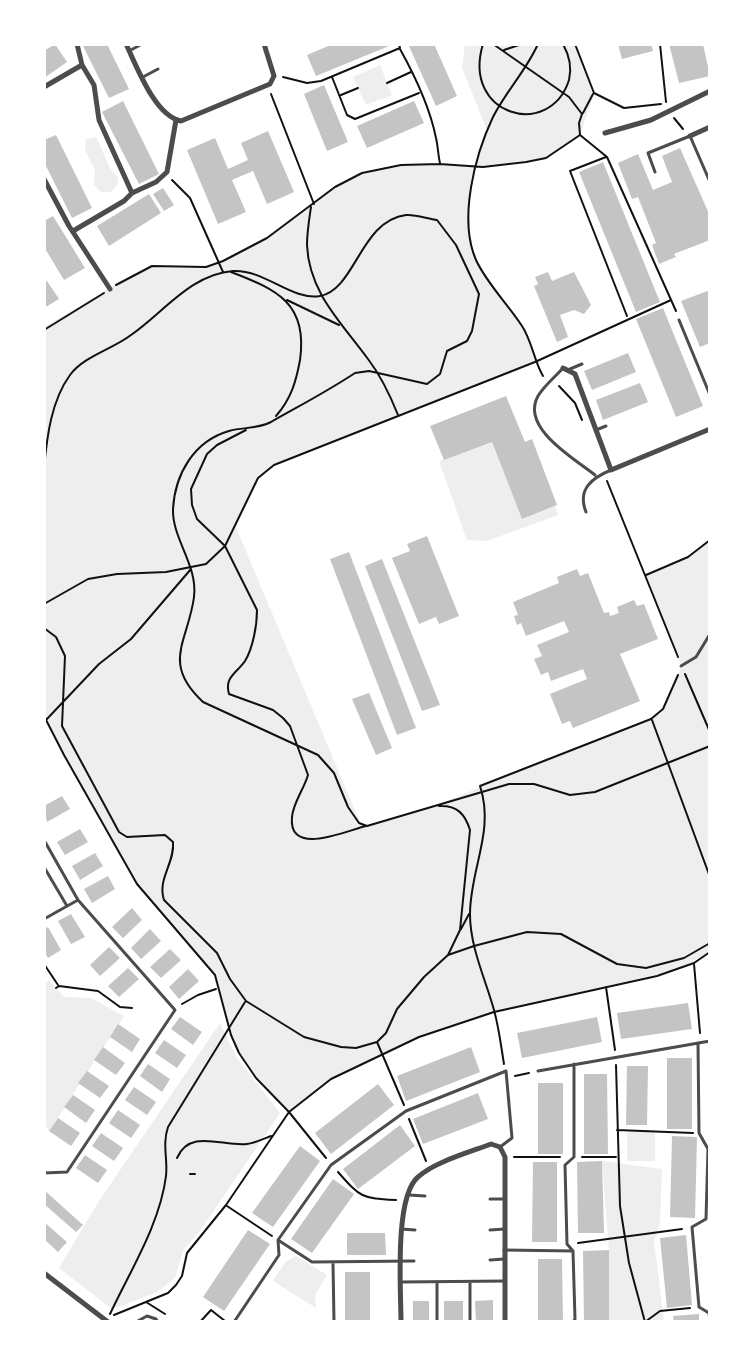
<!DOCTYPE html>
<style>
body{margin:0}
#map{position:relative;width:754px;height:1366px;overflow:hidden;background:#fff;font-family:Manrope,sans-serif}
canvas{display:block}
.frame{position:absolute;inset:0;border:46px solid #fff;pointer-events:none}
</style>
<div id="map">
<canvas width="754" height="1366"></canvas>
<div class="frame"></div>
</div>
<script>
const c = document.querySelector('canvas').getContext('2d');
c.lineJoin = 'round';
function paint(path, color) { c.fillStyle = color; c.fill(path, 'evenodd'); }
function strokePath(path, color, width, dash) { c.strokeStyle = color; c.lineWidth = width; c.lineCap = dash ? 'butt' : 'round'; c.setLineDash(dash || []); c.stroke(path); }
paint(new Path2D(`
 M465,44h110l19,49 -14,42 -34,23 -71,9 -5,30v37l6,26 49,70 10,32 -261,103 -16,13 -23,47 127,302 72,-21 217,-87 12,-10 10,-19 8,-24 -36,-91 42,-18 23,-17v412l-34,18 -182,42 -75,25 -88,42 -42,33 -33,-34 -17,-25 -8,-18 -16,-60 -78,-91 -73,-129 -20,-39v-389l88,-52 20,-9 54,1 17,-6 44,-23 68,-51 27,-14 39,-8 39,-1 35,3 12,-37 -25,-62z
 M380,65l12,30 -26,10 -13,-28z
 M96,137l14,31 8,10v6l-7,8h-10l-7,-7 1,-15 -10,-20 1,-11z
 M492,442l30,77 33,-13 3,9 -71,26 -20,-1 -28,-79z
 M49,980l15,17 27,1 33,18 -75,115 -5,-7v-140z
 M220,1023l17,35 43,55 -80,118 -17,20 -8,27 -19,15 -44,16 -53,-41 40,-67z
 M627,1131h28v30h-28z
 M602,1161l60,8 -2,55 -6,17 10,81h-55v-72z
 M296,1256l31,19 -12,20 1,13 -43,-27 13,-20z`), '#eee');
paint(new Path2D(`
 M55,44l12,18 -23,16v-27z
 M82,44h25l22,45 -20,9z
 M333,44h61l-78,32 -9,-21z
 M408,44h26l23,52 -21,10z
 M618,44h33l2,7 -31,8z
 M669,44h34l7,32 -31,7z
 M324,85l24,57 -21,9 -23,-57z
 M123,101l36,73 -20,10 -37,-72z
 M414,101l10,22 -57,25 -10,-22z
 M268,131l26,61 -27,12 -14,-33 -21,9 14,32 -28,12 -31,-74 28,-12 13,31 20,-9 -7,-17z
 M56,135l36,73 -20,10 -28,-56v-22z
 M680,148l30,68v24l-36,14 2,3 -17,7 -7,-19 4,-2 -18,-46 -6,2 -14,-36 20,-9 15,36 19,-8 -10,-26z
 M603,162l57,140 -24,10 -57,-140z
 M163,188l11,17 -10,6 -11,-17z
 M149,194l12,19 -52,33 -12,-20z
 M53,216l32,52 -21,12 -20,-33v-26z
 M548,272l4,9 22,-9 17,33 -7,9 -10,-4 -14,5 8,22 -11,5 -23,-56 4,-2 -3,-7z
 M47,281l12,18 -15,9v-25z
 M710,290v53l-10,4 -19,-46z
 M663,308l40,98 -27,11 -40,-98z
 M628,353l8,19 -44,18 -8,-19z
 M640,383l8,19 -45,18 -7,-20z
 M506,396l19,46 7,-3 25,66 -35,14 -30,-77 -48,18 -14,-34z
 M427,536l32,80 -20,8 -3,-7 -17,7 -27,-66 18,-7 -3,-7z
 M349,552l67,176 -19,7 -67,-176z
 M382,559l58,146 -18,6 -57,-145z
 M577,569l3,7 8,-3 16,40 5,-1 1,4 9,-3 -2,-6 17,-7 3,6 7,-2 14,35 -38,15 20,47 -67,27 -3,-7 -8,3 -12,-30 37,-15 -4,-10 -32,12 -3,-9 -7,3 -7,-16 8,-3 -5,-11 32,-13 -5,-11 -38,15 -5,-13 -4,2 -3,-9 4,-1 -5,-13 46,-19 -2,-6z
 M369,693l23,55 -16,7 -24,-56z
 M62,796l8,13 -23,13 -3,-16z
 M80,829l8,13 -23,13 -8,-13z
 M95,853l8,13 -23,14 -8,-14z
 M108,876l7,13 -23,14 -8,-14z
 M132,908l10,12 -19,18 -11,-11z
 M71,914l14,23 -14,7 -13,-23z
 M48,927l13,23 -13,8 -4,-7v-22z
 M150,929l11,12 -20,18 -10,-11z
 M109,947l11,11 -20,18 -10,-11z
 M170,949l11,11 -20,18 -11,-11z
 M128,968l11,11 -20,18 -11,-11z
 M188,969l11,12 -20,18 -10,-12z
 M688,1003l4,26 -71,10 -4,-26z
 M180,1017l22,15 -9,13 -22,-16z
 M597,1017l5,25 -80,16 -5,-25z
 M118,1024l22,15 -8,13 -22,-15z
 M164,1040l22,15 -9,13 -22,-15z
 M103,1047l22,16 -9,12 -22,-15z
 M471,1047l9,25 -74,29 -9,-25z
 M667,1058h25v71h-25z
 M148,1064l22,15 -8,13 -22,-16z
 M627,1066h21l-1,59h-21z
 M87,1071l22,15 -9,12 -22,-15z
 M584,1074h23l1,80h-24z
 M538,1083h25v71h-25z
 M378,1084l16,21 -63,49 -16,-21z
 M134,1087l22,15 -9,13 -22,-15z
 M478,1093l10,26 -65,25 -10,-25z
 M73,1095l22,15 -9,13 -22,-16z
 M118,1110l22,15 -9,13 -22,-15z
 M58,1118l22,15 -9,13 -22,-15z
 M400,1125l15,21 -57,43 -15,-20z
 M101,1133l22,15 -9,13 -22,-15z
 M672,1136l25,1 -2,81 -25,-1z
 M300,1146l20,15 -47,66 -21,-14z
 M85,1155l22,15 -9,13 -22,-15z
 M602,1161l2,72h-26l-1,-71z
 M533,1162h24v80h-25z
 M333,1179l21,15 -42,59 -21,-14z
 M44,1190l39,35 -7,7 -32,-28z
 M44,1222l23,20 -9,10 -14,-13z
 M248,1230l22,14 -46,67 -21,-14z
 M347,1233h38l1,22h-39z
 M686,1235l6,70 -25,3 -7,-70z
 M609,1250v72h-25l-1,-71z
 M538,1259h24l1,63h-25z
 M345,1272h25v50h-25z
 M493,1300v22h-17l-1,-21z
 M413,1301h16v21h-16z
 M444,1301h19v21h-19z
 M699,1314v8h-25l-1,-6z`), '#c4c4c4');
strokePath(new Path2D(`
 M483,44c-22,72 67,96 86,36 3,-12 0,-25 -6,-36
 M493,44l76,53 13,17 -3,9 1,12 27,22 69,154
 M538,44c-12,27 -32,47 -45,73 -18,38 -35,102 -17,143 11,24 32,44 46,66 10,15 12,35 21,50
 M575,44l19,49 30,15 37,-4
 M660,44l6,58
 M400,49c15,27 30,59 36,89 2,8 2,17 4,25
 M504,50l18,-6
 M283,77l24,6 14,-2 79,-33 -1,-4
 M332,77l15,38 8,4 64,-26
 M387,83l24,-11
 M271,94l43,110
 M341,95l17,-7
 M583,113l10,-19
 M674,118l9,11
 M606,157l-36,14 57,145
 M172,180l18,18 33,74
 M311,207c-2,13 -4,25 -4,38 2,48 35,78 61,114 13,17 22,36 30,56
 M231,272c47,18 77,32 69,88 -4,22 -9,39 -24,56
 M116,285l36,-19 54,1 17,-6 44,-23 68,-51 27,-14 39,-8 39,-1 43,3 43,-5 20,-4 34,-23
 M287,300l52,25
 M44,330l60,-37
 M559,386l16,17 7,17
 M246,430l-29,15 -10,9 -16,35 1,16 5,14 28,27 32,64c0,15 -4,38 -12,51 -8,12 -21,16 -16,33l44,16 10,8 7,8 18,49c-4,14 -15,28 -16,42 -4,41 56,13 74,9
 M44,468c3,-31 7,-67 26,-93 14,-19 43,-26 61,-40 32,-22 60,-61 102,-64 31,-2 59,30 87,25 36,-7 40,-75 86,-81 9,-1 22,4 31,5l19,25 23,49 -7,37 -5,10 -20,10 -7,23 -13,10 -58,-13 -14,2c-27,18 -56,33 -84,49 -13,7 -28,5 -42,9 -35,10 -54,43 -56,78 -1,30 25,56 21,88 -6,45 -33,66 9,105l115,53 16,18 14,34 11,16 8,3 142,-42h25l36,11 25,-3 115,-46
 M607,481l71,176
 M646,575l42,-18 22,-17
 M44,604l44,-25 29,-5 49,-2 40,-8 19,-18 33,-68 16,-13 261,-103 136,-62
 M44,628l12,9 9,19 -3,70 57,106 8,5 38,-2 8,7c2,21 -16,37 -9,58l53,53 13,26 16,22 58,36 37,10 15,1 21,-6 9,-9 11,-24 27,-32 24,-22 26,-9 53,-14 34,2 56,30 29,4 38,-10 26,-15
 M685,674l25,58
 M44,716l20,39 73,129 78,91 16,60 8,18 17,25 33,34 37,46
 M46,720l53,-56 32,-25 60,-70
 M652,720l58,157
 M439,806c18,-1 26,8 31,24l-10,100 -12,25
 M461,929l8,-15
 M44,964l14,21
 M694,964l6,69
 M606,987l9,63
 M56,988l3,-2 39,5 22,16 12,1
 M182,1004l16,-9 18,-6
 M377,1042l27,63
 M504,1064c-3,-18 -5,-36 -10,-54 -9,-32 -24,-63 -24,-96 0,-45 25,-83 10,-128l171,-67 12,-10 15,-34
 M616,1065l4,141 9,57 16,59 15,-11 30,-3
 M515,1076l14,-3
 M409,1119l17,42
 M617,1130l76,3
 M514,1157h46
 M582,1157h34
 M177,1158c13,-30 46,-11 70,-14 8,-1 16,-5 24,-8
 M338,1172c23,26 23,26 58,28
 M190,1174h5
 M227,1206l45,30
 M578,1243l104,-14
 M146,1302l19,12
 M110,1314c20,-43 50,-90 56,-138 2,-17 -4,-31 2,-49l77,-125
 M114,1315l54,-22 8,-8 6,-9 5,-23 39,-48 63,-93 42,-33 88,-42 75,-25 163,-36 37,-13 16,-11
 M200,1322l11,-12 14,11`), '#111', 2);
strokePath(new Path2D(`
 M129,51l13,-7
 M143,77l15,-8
 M655,172l-7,-19 42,-17 20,46
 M679,320l31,75
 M563,368c-8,9 -19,18 -25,28 -18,32 37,63 57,79
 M570,369l12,-5
 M596,430l10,-4
 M586,512c-9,-23 6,-34 25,-42
 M681,666l15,-9 14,-23
 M44,840l34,60 97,110 -108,162 -23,1
 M44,867l23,39
 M44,919l34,-19
 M698,1043l1,90 9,16 -2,70 -14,8 7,80 10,6 1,8
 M538,1071l172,-30
 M409,1195l16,1
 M490,1199h15
 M401,1229l14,1
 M490,1230l15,-1
 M278,1240l34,22 102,-1
 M504,1250l69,1
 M490,1260l14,-1
 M333,1263l1,59
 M401,1282l104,-1
 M437,1282v40
 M136,1322l11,-6 9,3 2,3
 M234,1322l45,-67 -1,-15 53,-75 75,-54 100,-40 6,67 -12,9
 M470,1322v-40
 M573,1322l2,-3 -2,-68 -6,-7 -2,-79 9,-8v-93`), '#4c4c4c', 3);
strokePath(new Path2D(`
 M126,44c11,23 29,72 55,77l89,-37 4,-8 -10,-32
 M44,87l38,-22
 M605,133l46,-13 59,-29
 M690,136l20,-9
 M44,179l25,47 41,63
 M132,193l24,-11 11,-10 9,-52
 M73,231l51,-30 8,-8 -33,-73 -5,-35 -12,-20 -5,-21
 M563,368l12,6 36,96 99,-41
 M44,1273l64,49
 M401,1322c0,-31 -7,-125 17,-145 16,-15 52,-25 73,-33l9,3 5,10v165`), '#4c4c4c', 5);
</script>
